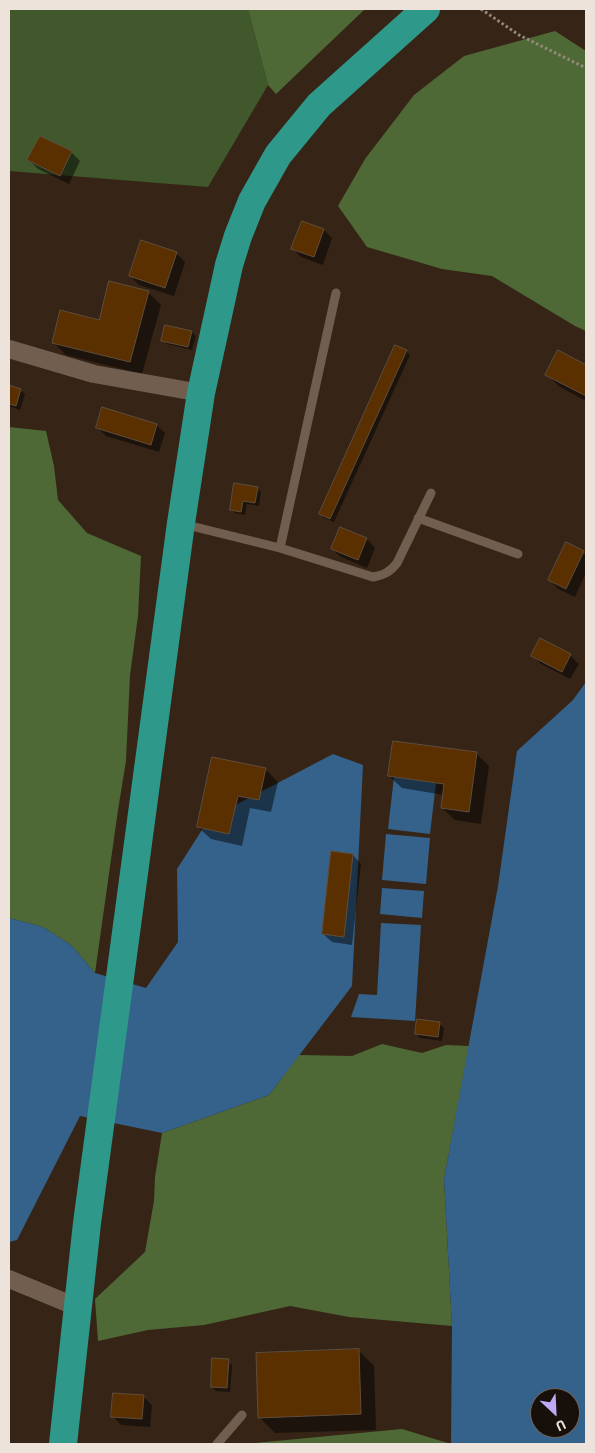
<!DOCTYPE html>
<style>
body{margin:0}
#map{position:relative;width:595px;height:1453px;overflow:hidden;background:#362517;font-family:"Titillium Web",sans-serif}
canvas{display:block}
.frame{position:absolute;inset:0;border:10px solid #eee3da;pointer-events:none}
.north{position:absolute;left:530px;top:1388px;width:50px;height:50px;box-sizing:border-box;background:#17100a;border:1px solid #6d645d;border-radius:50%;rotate:155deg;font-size:14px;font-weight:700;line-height:20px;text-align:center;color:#eee3da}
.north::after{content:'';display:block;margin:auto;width:18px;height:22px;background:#bcaaf6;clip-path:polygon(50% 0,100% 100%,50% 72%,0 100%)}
</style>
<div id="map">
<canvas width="595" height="1453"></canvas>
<div class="frame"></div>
<div class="north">U</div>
</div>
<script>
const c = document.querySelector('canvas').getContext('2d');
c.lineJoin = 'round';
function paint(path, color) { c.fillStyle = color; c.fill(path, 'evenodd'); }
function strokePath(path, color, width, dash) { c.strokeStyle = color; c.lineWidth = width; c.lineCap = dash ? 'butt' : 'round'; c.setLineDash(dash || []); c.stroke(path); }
paint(new Path2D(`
 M9,9h239l20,76 -60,102 -199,-16z`), '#40582b');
paint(new Path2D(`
 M248,9h117l-89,85 -8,-9z
 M555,31l31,20v280l-11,-5 -83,-50 -50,-7 -75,-22 -29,-41 27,-47 49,-64 50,-39z
 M9,427l37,4 8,35 4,34 29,33 54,23 -3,60 -8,59 -4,86 -8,49 -23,163 -24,-28 -28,-18 -34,-9z
 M382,1044l40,9 24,-8 23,1 -25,133 8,147 -103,-9 -59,-11 -86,19 -56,5 -50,11 -3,-42 50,-47 9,-51 1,-24 7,-44 107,-38 30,-40 53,1z
 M402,1429l49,15h-199l3,-1z`), '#4e6935');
paint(new Path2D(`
 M586,682v762h-135l1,-118 -8,-147 54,-293 19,-135 56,-51zM540,1398h30v30h-30z
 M333,754l30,11 -11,221 -83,109 -107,38 -82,-17 -63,124 -8,2v-324l34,9 28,18 24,28 51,15 32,-46 -1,-73 32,-50z
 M394,777l42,6 -6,51 -42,-5z
 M386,834l44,4 -4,46 -44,-4z
 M382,888l42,3 -2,27 -42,-4z
 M381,923l40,2 -6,96 -64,-4 8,-23 18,1z`), '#35628b');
paint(new Path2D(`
 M71,152l9,9 -11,23 -31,-15 -9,-9z
 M302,222l22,8 8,8 -9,27 -22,-8 -8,-8z
 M142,242l35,12 8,8 -11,34 -35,-11 -9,-9z
 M148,292l13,13 -19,69 -76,-19 -13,-13 47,-21z
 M166,326l26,6 4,4 -4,14 -25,-6 -4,-4z
 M406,351l4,4 -76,167 -10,-4 -4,-4z
 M559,352l27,14v35l-26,-14 -13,-12z
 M9,387l11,3 5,4 -5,16 -11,-4z
 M156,425l9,8 -6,19 -53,-16 -9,-9z
 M257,488l4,4 -2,14 -12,-2 -2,11 -10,-2 -4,-4z
 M340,529l27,10 8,9 -8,20 -26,-11 -9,-8z
 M567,544l19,11v18l-11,24 -17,-8 -8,-9z
 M570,655l9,9 -9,15 -29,-15 -8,-8z
 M394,742l83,12 12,12 -8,58 -26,-4 -13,-12 2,-13 -42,-7 -13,-12z
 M265,769l13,13 -7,30 -21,-4 -8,38 -31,-7 -13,-12z
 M353,855l8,9 -9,81 -20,-3 -9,-8z
 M439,1024l5,4 -2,13 -22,-3 -4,-4z
 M358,1350l16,16 2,64 -101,3 -16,-16z
 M228,1361l4,4 -2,27 -14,-1 -4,-4z
 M143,1396l9,9 -2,22 -29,-2 -8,-9z`), '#0007');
const building = new Path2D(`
 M40,136l32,15 -12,25 -33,-16z
 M302,221l22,8 -10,28 -23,-8z
 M141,240l36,12 -12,36 -36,-12z
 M109,281l40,10 -19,71 -78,-19 8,-33 39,10z
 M165,325l27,6 -4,16 -27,-6z
 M395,345l12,5 -77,169 -11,-5z
 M558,350l28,15v31l-41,-21z
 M9,385l12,4 -5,17 -7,-2z
 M102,407l55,17 -6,21 -55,-17z
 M234,483l24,4 -3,16 -12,-2 -2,11 -11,-2z
 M340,527l27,11 -9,22 -27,-11z
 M566,542l18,9 -18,38 -18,-9z
 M540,638l31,16 -9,18 -31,-16z
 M393,741l84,11 -8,60 -28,-4 3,-24 -56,-8z
 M212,757l54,11 -7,32 -21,-4 -9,38 -32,-7z
 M331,851l22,3 -9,83 -22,-3z
 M417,1019l23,3 -2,15 -23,-3z
 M359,1349l2,65 -103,4 -2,-65z
 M212,1358l17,1 -2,29 -16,-1z
 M113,1393l31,2 -2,24 -31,-2z`);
paint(building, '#5a3000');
strokePath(building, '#5f4d3d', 1);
strokePath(new Path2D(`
 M481,9l38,26 67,33`), '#96887d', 3, [2.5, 2.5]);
strokePath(new Path2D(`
 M418,518l100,36
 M183,524l97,24 93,29c11,-2 17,-5 24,-14l34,-70
 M280,548l56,-255
 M217,1444l25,-29`), '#715e4e', 9);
strokePath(new Path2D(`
 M9,349l85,25 107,19
 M9,1279l68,28`), '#715e4e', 18);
strokePath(new Path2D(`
 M63,1444l24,-221 94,-700 20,-130 28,-128 9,-29 14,-35 26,-46 41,-50 107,-96`), '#2e998b', 28);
</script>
